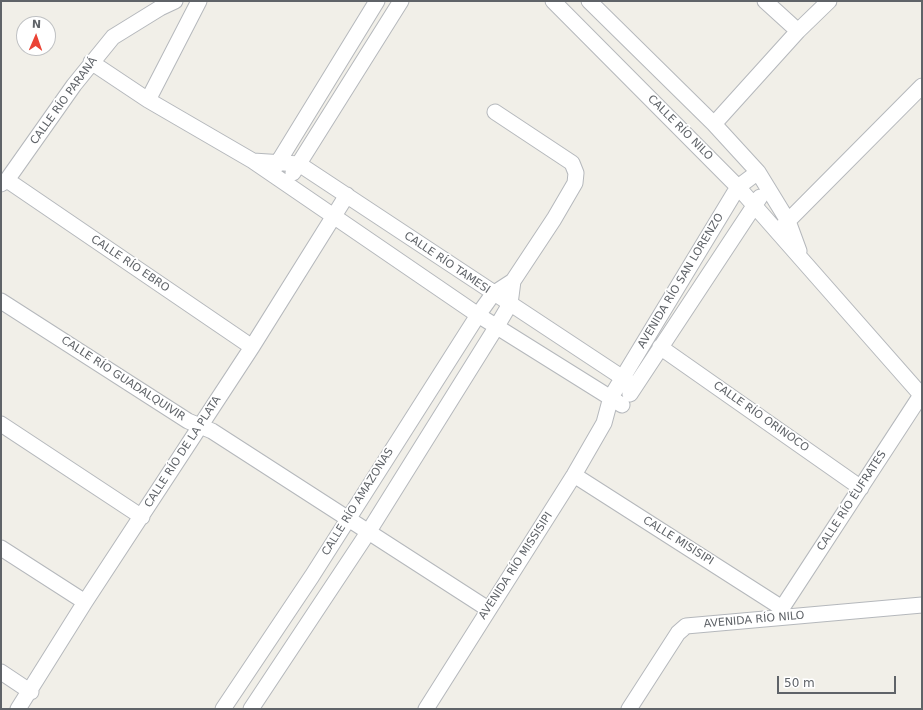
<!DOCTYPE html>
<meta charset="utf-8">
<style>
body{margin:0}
#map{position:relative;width:923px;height:710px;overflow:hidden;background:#f1efe8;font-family:"DejaVu Sans",sans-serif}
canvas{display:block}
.frame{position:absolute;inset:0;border:2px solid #5f6368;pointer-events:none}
.north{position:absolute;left:16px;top:16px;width:40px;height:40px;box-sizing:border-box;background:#fff;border:1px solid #bfc1c3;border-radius:50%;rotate:2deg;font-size:11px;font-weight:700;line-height:16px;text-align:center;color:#5f6368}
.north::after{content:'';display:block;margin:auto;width:14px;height:18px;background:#ea4335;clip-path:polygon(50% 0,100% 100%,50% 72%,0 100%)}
.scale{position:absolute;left:777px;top:676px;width:119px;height:18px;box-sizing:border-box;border:2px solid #5f6368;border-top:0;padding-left:5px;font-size:12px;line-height:14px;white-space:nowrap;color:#5f6368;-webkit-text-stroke:3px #fff;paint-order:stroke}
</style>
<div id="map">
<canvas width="923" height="710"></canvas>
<div class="frame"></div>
<div class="north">N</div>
<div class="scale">50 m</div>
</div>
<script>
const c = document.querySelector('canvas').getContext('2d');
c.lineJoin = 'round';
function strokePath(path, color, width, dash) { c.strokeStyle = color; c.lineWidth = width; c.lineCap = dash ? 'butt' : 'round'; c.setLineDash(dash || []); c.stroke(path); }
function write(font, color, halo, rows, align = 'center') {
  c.font = font + ' "DejaVu Sans",sans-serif'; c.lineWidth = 3.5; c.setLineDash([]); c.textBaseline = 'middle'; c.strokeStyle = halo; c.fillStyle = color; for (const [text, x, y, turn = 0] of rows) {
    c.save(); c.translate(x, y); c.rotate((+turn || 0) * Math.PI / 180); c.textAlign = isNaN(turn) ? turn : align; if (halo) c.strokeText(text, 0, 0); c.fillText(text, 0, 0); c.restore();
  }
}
const street = new Path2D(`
 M553,1l185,186 184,209
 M589,1l125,123 44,48 30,49 11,30
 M765,1l33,30
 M91,62l57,38 105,61 225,154 144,90
 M148,100l51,-99
 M714,124l84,-93 31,-30
 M253,161l46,3 336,222
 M274,169l103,-168
 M293,173l108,-172
 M7,180l245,167
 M1,184l6,-4 67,-95 39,-48 47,-29 15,-7
 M782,227l140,-141
 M1,301l187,120 24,10 276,178
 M660,347l201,141
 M630,394l130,-197
 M1,424l141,93
 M574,475l208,133
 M1,548l84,54
 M782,608l139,-213
 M1,672l30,20
 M18,709l67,-107 167,-255 95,-152
 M223,709l89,-133 166,-261 15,-21 20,-13 41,-62 21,-36 1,-10 -4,-10 -77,-51
 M251,709l118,-178 128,-205 13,-22 3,-23
 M426,709l148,-234 30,-52 7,-26 127,-210 20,-15
 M629,709l49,-76 8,-7 236,-21`);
strokePath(street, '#b5b8bc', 17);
strokePath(street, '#fff', 15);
write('11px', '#5f6368', '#fff', [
 ["CALLE RÍO PARANÁ",64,101,-54],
 ["CALLE RÍO NILO",680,128,45],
 ["CALLE RÍO TAMESI",447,263,34],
 ["CALLE RÍO EBRO",130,264,34],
 ["AVENIDA RÍO SAN LORENZO",681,281,-59],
 ["CALLE RÍO GUADALQUIVIR",123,379,33],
 ["CALLE RÍO ORINOCO",761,417,35],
 ["CALLE RÍO DE LA PLATA",183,452,-57],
 ["CALLE RÍO ÉUFRATES",852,501,-57],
 ["CALLE RÍO AMAZONAS",358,502,-58],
 ["CALLE MISISIPI",678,541,32],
 ["AVENIDA RÍO MISSISIPI",516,566,-57],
 ["AVENIDA RÍO NILO",754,620,-5]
]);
</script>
